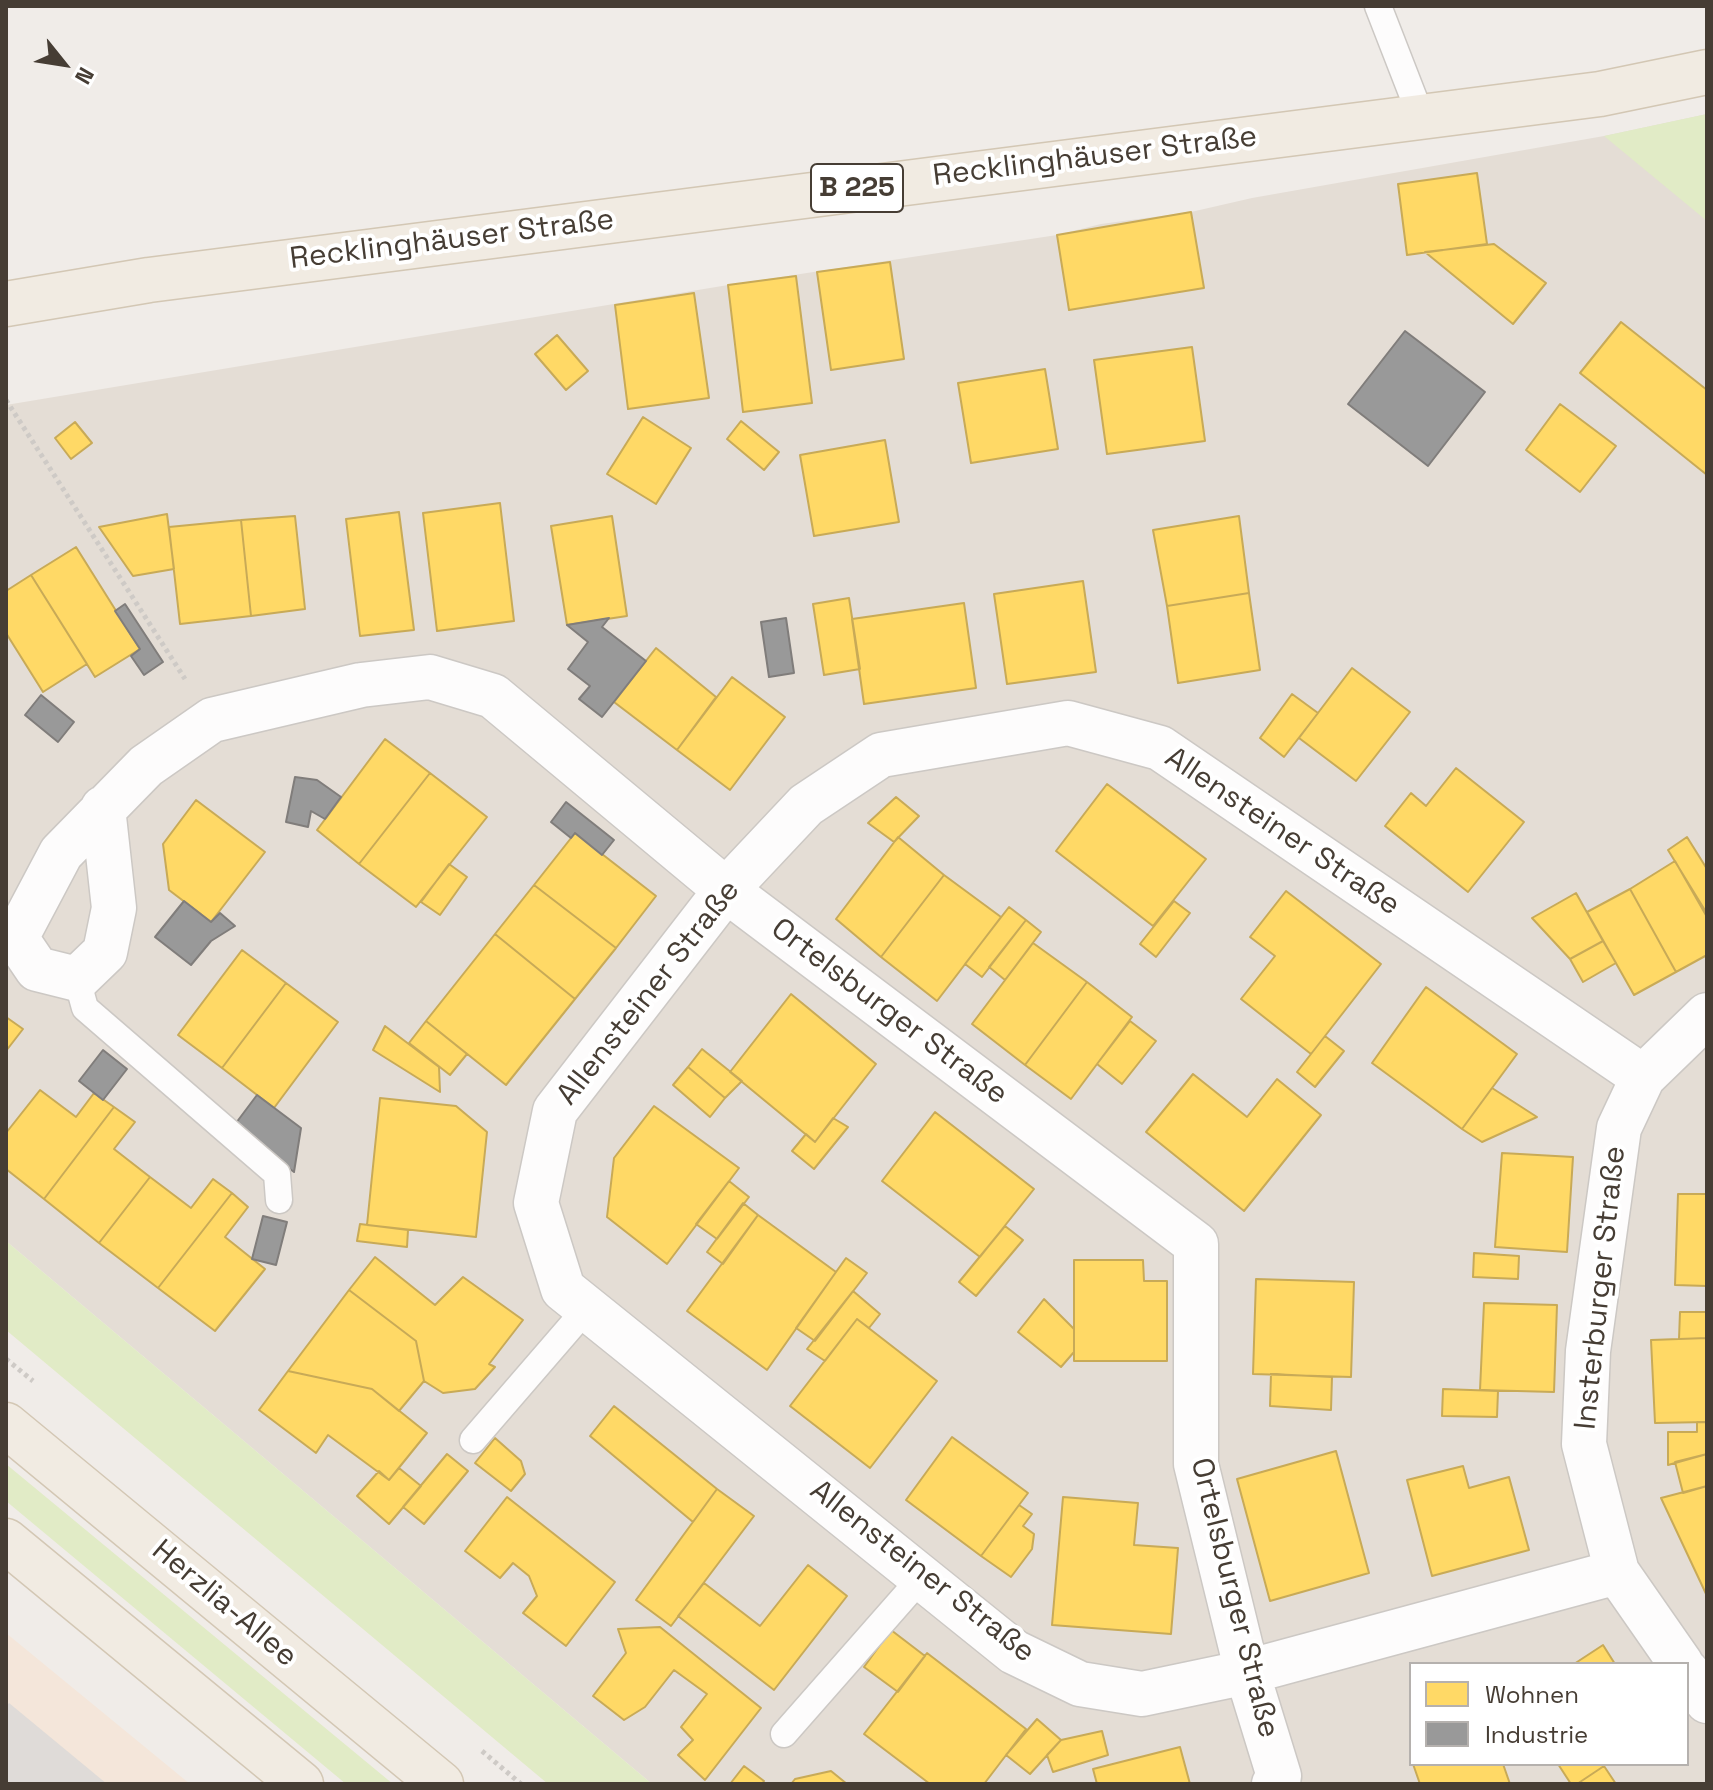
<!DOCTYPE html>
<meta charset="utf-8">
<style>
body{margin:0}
#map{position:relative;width:1713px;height:1790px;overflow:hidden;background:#f0ece8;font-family:"Space Grotesk",sans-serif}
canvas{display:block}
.frame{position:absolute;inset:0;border:8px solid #463d34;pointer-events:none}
.legend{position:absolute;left:1409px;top:1662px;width:280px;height:104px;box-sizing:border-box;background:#fff;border:2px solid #b5b1ae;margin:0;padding:10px 14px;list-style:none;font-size:24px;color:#463d34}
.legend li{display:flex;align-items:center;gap:16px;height:40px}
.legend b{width:40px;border:2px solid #b5b1ae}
.north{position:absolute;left:24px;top:24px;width:80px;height:80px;-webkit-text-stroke:6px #fff;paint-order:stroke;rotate:120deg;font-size:22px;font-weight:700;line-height:32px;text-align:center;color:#463d34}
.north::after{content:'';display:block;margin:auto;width:28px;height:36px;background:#463d34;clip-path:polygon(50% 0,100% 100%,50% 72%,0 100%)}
</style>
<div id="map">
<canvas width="1713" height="1790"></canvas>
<div class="frame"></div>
<ul class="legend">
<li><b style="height:22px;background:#ffd966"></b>Wohnen</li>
<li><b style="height:22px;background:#999"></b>Industrie</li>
</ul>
<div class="north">N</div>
</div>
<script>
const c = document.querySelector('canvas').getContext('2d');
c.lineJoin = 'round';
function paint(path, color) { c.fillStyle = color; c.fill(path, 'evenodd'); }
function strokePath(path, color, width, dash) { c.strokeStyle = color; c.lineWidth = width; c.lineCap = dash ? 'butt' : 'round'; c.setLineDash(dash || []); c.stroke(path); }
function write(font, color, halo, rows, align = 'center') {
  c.font = font + ' "Space Grotesk",sans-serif'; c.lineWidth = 8; c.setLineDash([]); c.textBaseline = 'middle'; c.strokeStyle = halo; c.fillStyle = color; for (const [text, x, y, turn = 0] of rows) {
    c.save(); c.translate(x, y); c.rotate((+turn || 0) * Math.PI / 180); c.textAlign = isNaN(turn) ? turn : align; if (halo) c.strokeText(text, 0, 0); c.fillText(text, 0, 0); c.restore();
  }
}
paint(new Path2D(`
 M1707,114v1670h-1055l-646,-543v-836l722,-120 329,-50 44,-11 90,-12 61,-14 352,-62zM1411,1664h276v100h-276z`), '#e4ddd5');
paint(new Path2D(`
 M6,1633l184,151h-184z`), '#f4e6da');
paint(new Path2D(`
 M1707,114v107l-103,-85z
 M6,1241l646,543h-104l-542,-454z
 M6,1464l387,320h-47l-340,-283z`), '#e1ebc6');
paint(new Path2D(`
 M9,1703l98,81h-101v-77z`), '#dfdbd8');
const homes = new Path2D(`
 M1477,173l10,71 -80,11 -9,-71z
 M1191,212l13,76 -135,22 -12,-75z
 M1494,244l52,39 -33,41 -88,-72z
 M890,262l14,97 -73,11 -14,-98z
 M796,276l16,127 -69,9 -15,-127z
 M694,293l15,105 -81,11 -13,-104z
 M1621,322l86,68v85l-127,-102z
 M557,335l31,36 -22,19 -31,-36z
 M1192,347l13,94 -98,13 -13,-94z
 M1045,369l13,80 -87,14 -13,-80z
 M1560,404l56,42 -36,46 -54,-42z
 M643,417l48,31 -35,56 -49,-30z
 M741,421l38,31 -15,18 -37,-31z
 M75,422l17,21 -21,16 -16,-21z
 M885,440l14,82 -85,14 -14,-81z
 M500,503l14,118 -77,10 -14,-118z
 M399,512l15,118 -54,6 -14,-117z
 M167,514l7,55 -41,7 -34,-49z
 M295,516l10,93 -54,7 -10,-96z
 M612,516l15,100 -60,9 -16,-99z
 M1239,516l10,77 -82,13 -14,-76z
 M241,520l10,96 -71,8 -11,-97z
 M76,547l64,102 -45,28 -64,-102z
 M31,575l56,89 -44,28 -37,-59v-42z
 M1083,581l13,91 -89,12 -13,-90z
 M1249,593l11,77 -82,13 -11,-77z
 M849,598l11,71 -36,6 -11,-71z
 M964,603l12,85 -112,16 -12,-85z
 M656,648l60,49 -39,53 -63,-48z
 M1352,668l58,44 -54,69 -57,-43z
 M732,677l53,40 -55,73 -53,-40z
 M1292,694l26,19 -34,44 -24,-19z
 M385,739l45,34 -71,91 -42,-34z
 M1456,768l68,54 -56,70 -83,-66 26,-33 15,13z
 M430,773l57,44 -71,90 -57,-43z
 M1107,784l99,75 -53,67 -97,-75z
 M896,797l23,19 -25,26 -26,-19z
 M196,800l69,52 -54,70 -42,-32 -6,-46z
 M575,833l81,63 -40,52 -82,-63z
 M898,837l46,38 -63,82 -45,-38z
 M1687,837l20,32 -1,43 -38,-62z
 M1675,861l32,56v38l-31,17 -46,-83z
 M449,864l18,13 -27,38 -19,-13z
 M944,875l57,42 -64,84 -56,-44z
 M534,885l82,63 -41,51 -80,-65z
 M1630,889l46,83 -42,23 -47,-83z
 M1286,891l95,73 -70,90 -70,-55 34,-43 -25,-19z
 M1576,893l27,48 -33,18 -38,-41z
 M1174,901l16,12 -34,44 -16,-13z
 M1009,907l17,13 -44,57 -17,-13z
 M1026,920l15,12 -36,48 -16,-13z
 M495,934l80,65 -69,86 -80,-64z
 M1603,941l13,22 -33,19 -13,-23z
 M1033,943l54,39 -62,83 -53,-41z
 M242,950l44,33 -64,85 -44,-33z
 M1087,982l45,35 -61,82 -46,-34z
 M286,983l52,39 -64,86 -52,-40z
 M1426,987l91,67 -55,75 -90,-66z
 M791,994l85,70 -61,78 -85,-70z
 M6,1017l17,12 -17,22z
 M426,1021l41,33 -17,21 -41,-32z
 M1130,1021l26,20 -34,43 -25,-20z
 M385,1026l54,41 1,25 -67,-42z
 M1325,1036l19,15 -29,36 -18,-15z
 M702,1049l40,32 -17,17 -37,-31z
 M688,1067l37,31 -15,19 -37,-32z
 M1193,1074l54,43 30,-38 44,36 -77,96 -98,-79z
 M1492,1088l45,29 -55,25 -20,-13z
 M40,1090l36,27 18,-24 20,14 -70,92 -38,-30v-36z
 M380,1098l76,8 31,26 -11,105 -109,-12z
 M654,1106l85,62 -72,96 -60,-47 7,-59z
 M114,1107l21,15 -21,27 36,28 -51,66 -55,-44z
 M935,1112l99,77 -54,68 -98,-76z
 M833,1118l15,9 -34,42 -22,-18 14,-17 9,8z
 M1502,1153l71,4 -6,95 -72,-5z
 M150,1177l41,31 22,-29 19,14 -74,95 -59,-45z
 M729,1181l20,16 -32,42 -21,-15z
 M232,1193l16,14 -23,30 40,32 -50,62 -57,-43z
 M1678,1194h29v92l-32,-1z
 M743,1203l15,12 -35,49 -16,-12z
 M758,1215l78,57 -69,98 -80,-59z
 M360,1224l48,6 -1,17 -50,-6z
 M1005,1226l18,14 -47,56 -17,-14z
 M1474,1253l45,3 -1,23 -45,-2z
 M375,1257l60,48 28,-28 60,43 -34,44 6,3 -20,22 -32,4 -19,-12 -8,-40 -67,-51z
 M846,1258l21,15 -52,68 -19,-13z
 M1074,1260h69l1,21h23v80h-93z
 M1256,1279l98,3 -3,95 -98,-3z
 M349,1290l67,51 8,40 -25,30 -27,-22 -84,-18z
 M853,1291l27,23 -11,14 -12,-9 -32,42 -18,-12z
 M1044,1299l30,30v23l-13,15 -43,-35z
 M1484,1303l73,2 -3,87 -74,-2z
 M1680,1312h27v26l-28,1z
 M857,1319l80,62 -67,87 -80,-62z
 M1707,1338v84l-52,1 -4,-83z
 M288,1371l84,18 55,44 -38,47 -61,-45 -12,18 -57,-43z
 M1271,1374l61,3 -1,33 -61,-4z
 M1443,1389l55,2 -1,26 -55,-1z
 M614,1406l103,83 -24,33 -103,-86z
 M1697,1422h10v32l-39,11v-33h29z
 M952,1437l76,56 -47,63 -75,-56z
 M495,1438l26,23 4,13 -14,17 -36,-28z
 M1336,1451l33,122 -99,28 -33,-122z
 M447,1454l21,17 -44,53 -21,-17z
 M1707,1454v32l-24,7 -8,-31z
 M1463,1466l6,22 40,-11 20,73 -97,26 -25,-96z
 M399,1468l22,18 -32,38 -32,-28 22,-25 10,9z
 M1707,1486v110l-46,-98z
 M717,1489l37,27 -83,110 -35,-26z
 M507,1497l108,85 -49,64 -43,-33 14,-17 -8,-20 -16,-13 -13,15 -35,-27z
 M1063,1497l75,6 -4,42 44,3 -7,86 -119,-9z
 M1019,1505l13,9 -9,12 11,8 -2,15 -21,28 -30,-21z
 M808,1565l39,31 -73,94 -96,-74 26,-33 56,43z
 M660,1627l101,81 -56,72 -27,-25 15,-15 -12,-13 26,-33 -33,-24 -29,37 -21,13 -31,-24 33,-43 -8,-24z
 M891,1630l34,26 -27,36 -34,-25z
 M1603,1645l12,19h-41z
 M927,1653l99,76 -42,55h-54l-66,-50z
 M1037,1719l24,21 -31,34 -24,-19z
 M1102,1731l6,24 -55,17 -6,-17 14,-15z
 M1180,1747l10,37h-93l-4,-15z
 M1413,1764h90l7,20h-90z
 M1558,1764h49l-30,20h-6z
 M744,1766l20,15 -2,3h-32z
 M1604,1766l12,18h-39z
 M831,1771l16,13h-56l4,-5z`);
paint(homes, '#ffd966');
strokePath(homes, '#c8aa57', 2);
const industry = new Path2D(`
 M1405,331l80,61 -57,74 -80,-62z
 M125,604l38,58 -19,13 -13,-19 9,-7 -25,-38z
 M609,618l-7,9 44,34 -44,56 -23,-18 11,-13 -22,-17 20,-27 -21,-17z
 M786,618l8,55 -25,4 -8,-55z
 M41,695l33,27 -16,20 -33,-27z
 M295,777l22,3 24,17 -16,22 -14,-8 -3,16 -22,-5z
 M566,802l48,38 -12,15 -27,-22 -4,5 -20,-16z
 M184,901l27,21 9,-9 15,13 -24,15 -20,24 -36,-28z
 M103,1050l24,19 -24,31 -24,-19z
 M257,1095l44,33 -7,44 -61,-45z
 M263,1216l24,6 -11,43 -24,-6z`);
paint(industry, '#999');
strokePath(industry, '#807d7b', 2);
const lane = new Path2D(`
 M1378,6l42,108
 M77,979l8,29 192,166 2,26
 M473,1440l114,-132
 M784,1734l138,-157`);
const street = new Path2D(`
 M103,808l11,100 -9,44 -28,27 -40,-10 -21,-31 45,-85 85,-87 66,-46 149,-35 69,-8 63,19 233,194 470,354v220l51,208 32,104 -5,8
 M1617,1572l-370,100 -105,22 -62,-10 -66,-32 -451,-363 -27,-86 19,-92 171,-221 80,-85 75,-50 187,-32 92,25 483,329
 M1681,1664l-64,-92 -33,-128 4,-93 31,-223 24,-51 64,-62
 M1687,1672l20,29`);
const primary = new Path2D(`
 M6,304l143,-24 1451,-186 107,-22
 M6,1425l435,359
 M6,1541l295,243`);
strokePath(lane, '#ccc8c4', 29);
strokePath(street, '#ccc8c4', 47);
strokePath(primary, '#d3c7b4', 47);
strokePath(new Path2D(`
 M6,400l179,279
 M6,1359l27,22
 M482,1751l39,33`), '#cecac6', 5, [4, 4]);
strokePath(lane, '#fdfcfc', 26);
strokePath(street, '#fdfcfc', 44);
strokePath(primary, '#f1ebe2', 44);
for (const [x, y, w] of [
 [857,188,92]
]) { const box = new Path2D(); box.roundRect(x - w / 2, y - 24, w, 48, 6); c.fillStyle = '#fff'; c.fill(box); strokePath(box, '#463d34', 2); }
write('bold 28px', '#463d34', null, [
 ["B 225",857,188]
]);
write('30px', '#463d34', '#fff', [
 ["Recklinghäuser Straße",1095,157,-7],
 ["Recklinghäuser Straße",452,240,-7],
 ["Allensteiner Straße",1282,832,34],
 ["Allensteiner Straße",649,993,-52],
 ["Ortelsburger Straße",889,1012,37],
 ["Insterburger Straße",1601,1288,-84],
 ["Allensteiner Straße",922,1572,38],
 ["Ortelsburger Straße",1234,1598,76],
 ["Herzlia-Allee",224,1604,40]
]);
</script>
